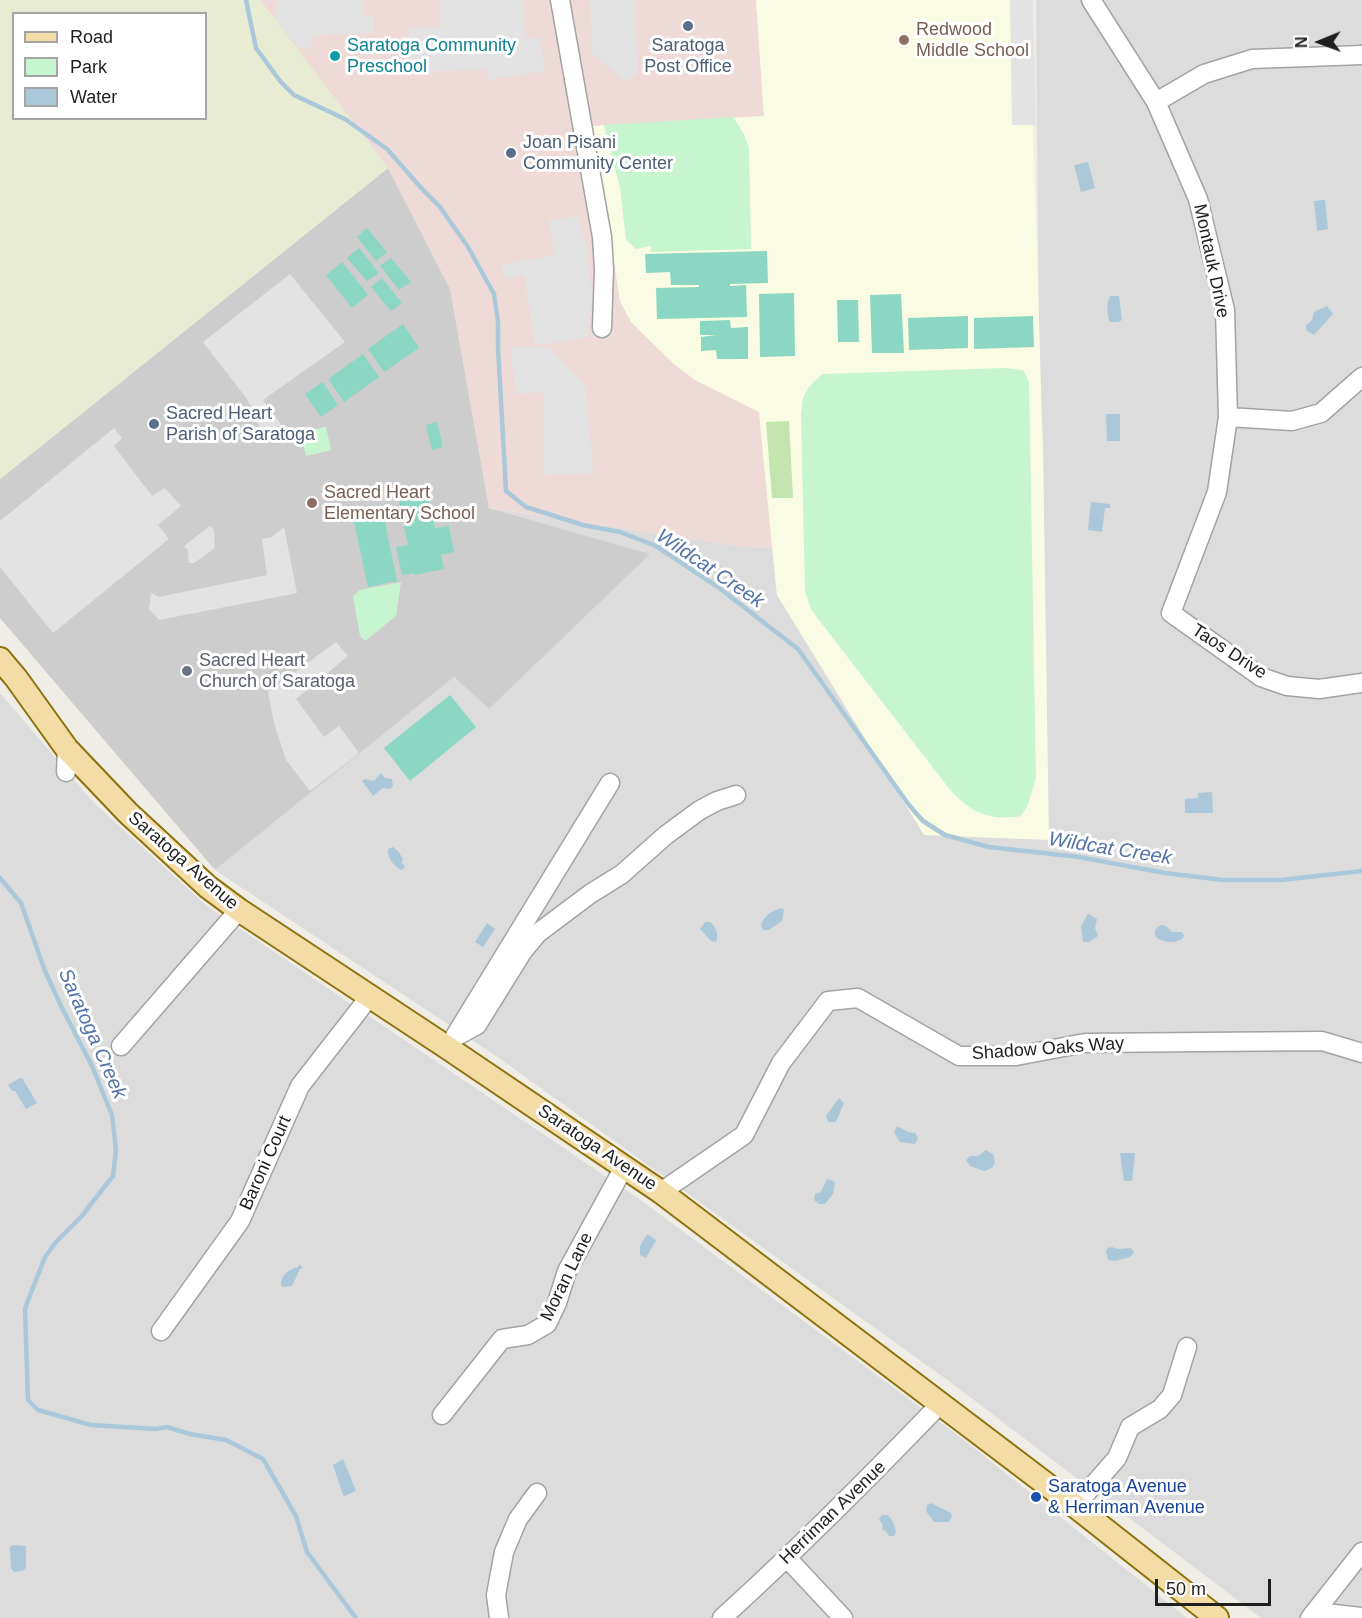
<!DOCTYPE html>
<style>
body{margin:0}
#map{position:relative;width:1362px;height:1618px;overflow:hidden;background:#efede6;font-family:Arial,sans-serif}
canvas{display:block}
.legend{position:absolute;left:12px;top:12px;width:195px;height:108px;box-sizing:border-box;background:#fff;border:2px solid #a5a5a5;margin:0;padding:8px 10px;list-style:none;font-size:18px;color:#1f1f1f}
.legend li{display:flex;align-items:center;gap:12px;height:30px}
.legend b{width:30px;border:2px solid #a5a5a5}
.north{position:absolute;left:1290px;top:12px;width:60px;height:60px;-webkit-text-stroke:4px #fff;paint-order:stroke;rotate:269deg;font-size:16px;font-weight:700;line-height:24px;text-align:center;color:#1f1f1f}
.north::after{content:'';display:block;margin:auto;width:21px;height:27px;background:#1f1f1f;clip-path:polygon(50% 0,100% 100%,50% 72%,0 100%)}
.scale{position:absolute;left:1155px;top:1579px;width:116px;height:27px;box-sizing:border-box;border:3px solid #1f1f1f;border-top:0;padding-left:8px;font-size:18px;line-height:21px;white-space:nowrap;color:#1f1f1f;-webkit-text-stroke:4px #fff;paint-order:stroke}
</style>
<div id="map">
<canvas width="1362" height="1618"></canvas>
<ul class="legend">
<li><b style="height:8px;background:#f4dca6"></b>Road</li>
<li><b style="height:16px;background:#c7f5d0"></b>Park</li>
<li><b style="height:16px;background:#aac8d9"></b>Water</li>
</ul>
<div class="north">N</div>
<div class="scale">50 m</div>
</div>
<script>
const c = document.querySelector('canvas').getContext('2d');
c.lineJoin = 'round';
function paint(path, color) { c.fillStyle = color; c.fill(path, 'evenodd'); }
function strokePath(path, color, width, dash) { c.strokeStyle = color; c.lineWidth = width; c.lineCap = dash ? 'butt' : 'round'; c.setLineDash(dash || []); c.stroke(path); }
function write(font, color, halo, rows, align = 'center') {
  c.font = font + ' Arial,sans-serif'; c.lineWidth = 6; c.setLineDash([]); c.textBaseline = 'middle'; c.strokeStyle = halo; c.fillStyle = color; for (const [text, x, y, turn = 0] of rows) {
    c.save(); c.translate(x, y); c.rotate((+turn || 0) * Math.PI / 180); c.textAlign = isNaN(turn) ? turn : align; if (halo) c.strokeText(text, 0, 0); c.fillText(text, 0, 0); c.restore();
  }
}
paint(new Path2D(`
 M1036,0h326v1618h-101l-311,-236 -451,-324 -284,-188 239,-193 35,32 160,-155 -160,-46 254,39 29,1 5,47 271,245 -5,-388 -4,-90z
 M0,693l95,111 113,103 434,294 322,239 223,178h-1187z`), '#dddcdc');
paint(new Path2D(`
 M260,0h496l8,116 -171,10 27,175 11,21 43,42 21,16 64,32 13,136 -29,-1 -254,-39 -39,-219 -62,-121z`), '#eedbd7');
paint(new Path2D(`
 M756,0h277v123l10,329 6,388 -125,-5 -147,-240 -18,-183 -64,-32 -21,-16 -43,-42 -11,-21 -27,-175 171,-10z`), '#f9fce2');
paint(new Path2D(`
 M388,168l62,121 39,219 161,46 -161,155 -35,-32 -239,193 -215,-252v-139z`), '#cdcdcd');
paint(new Path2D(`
 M0,0h260l128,168 -388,311zM14,14h192v104h-192z`), '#e7ecd3');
paint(new Path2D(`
 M789,421l4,77h-21l-6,-76z`), '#c4e5b0');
paint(new Path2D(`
 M733,117l11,17 5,14 2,101 -100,3v-6l-15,3 -10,-9 -6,-52 -16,-63z
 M1006,368l17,2 6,12 7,395 -8,28 -7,11c-31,5 -49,-3 -70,-25l-139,-180 -7,-19 -4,-177 2,-17 6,-11 13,-13z
 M326,427l5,23 -25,6 -6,-24z
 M401,582l-5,34 -31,25 -5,-5 -7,-40 7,-6z`), '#c7f5d0');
paint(new Path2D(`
 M367,228l20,24 -11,9 -19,-24z
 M359,248l20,25 -12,8 -20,-23z
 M767,251l1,32 -38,1v2l16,-1 1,32 -90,2 -1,-31 43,-1v-2h-28l-1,-13 -24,1 -1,-19z
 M391,258l20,24 -12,8 -19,-24z
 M342,262l26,33 -16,13 -26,-33z
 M382,278l20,25 -11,8 -20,-24z
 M794,293l1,63 -35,1 -1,-63z
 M901,294l3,59h-32l-2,-58z
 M837,300h21l1,42h-21z
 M968,316v32l-59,2 -1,-32z
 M1033,316l1,31 -60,2v-31z
 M730,320l1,8 17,-1v32h-31l-1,-9 -15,1v-14l15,-2h-16v-14z
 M403,324l16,24 -35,24 -16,-23z
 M363,354l16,23 -35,25 -16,-23z
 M323,382l15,23 -17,12 -16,-23z
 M437,422l6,25 -11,3 -6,-25z
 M428,495l7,33 14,-2 5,26 -13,3 3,14 -30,6v-2l-12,2 -6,-28 12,-2 -9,-44z
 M382,507l15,74 -29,6 -16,-74z
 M450,695l26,32 -66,54 -26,-33z`), '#8bd7c3');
paint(new Path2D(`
 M261,0h102l1,15h10v18l-60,2 -4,13h-11l-24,-28 2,-19z
 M440,0h84l1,38h15l5,33 -57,9 -2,-10 -77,2v-44l31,-1z
 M590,0h45l3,73 -13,9 -33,-29z
 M1010,0h23l3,125h-24z
 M578,216l9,34 5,43 -4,44 -42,7h-11l-11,-69 -20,4 -2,-15 53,-9 -7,-34z
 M290,274l55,68 -82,58 18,24 -14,12 -7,-8 -13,-29 -44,-57z
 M510,347h39l37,40 7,86 -50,2 1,-83 -28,2z
 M114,428l8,10 -8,8 38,50 13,-8 16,18 -23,19 11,14 -116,94 -53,-66v-46z
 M210,526l4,4 1,18 -21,15h-5l-1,-12 -4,-5z
 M284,527l13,66 -138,27 -10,-11 2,-16 8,4 108,-22 -5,-36 10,-2z
 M336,642l12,14 -52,43 28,38 15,-11 20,27 -49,38 -24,-31 -12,-37 -6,-31z`), '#e3e3e3');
paint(new Path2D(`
 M1088,162l7,26 -14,4 -7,-27z
 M1325,200l3,29 -11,2 -3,-30z
 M1110,296h9l3,24 -4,2h-8c-3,-6 -4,-20 0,-26z
 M1327,306l6,8 -19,21 -8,-5v-5l6,-5 2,-8z
 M1106,414h14v27h-13z
 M1091,502l19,2v4h-5l-3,24 -14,-2z
 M381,773l4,5 7,1 1,7 -3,3 -7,-1 -10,8 -11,-15 3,-2 9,2z
 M1212,792l1,21h-28v-14l13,-1v-5z
 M393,847l5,4 5,8 -1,4 3,3 -1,3 -3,1c-7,-4 -14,-12 -13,-21z
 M782,908l2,2 -2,11 -13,9h-6l-2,-5c3,-9 11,-15 21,-17z
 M1088,914l9,5 -2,9 3,8 -9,6h-6l-2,-16z
 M705,922h5c6,5 9,12 6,20l-5,-1 -11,-12z
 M487,923l8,6 -12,18 -8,-5z
 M1162,925l4,1 6,6h10l2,3 -1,3c-8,6 -19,5 -27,-1 -3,-6 0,-10 6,-12z
 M20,1078h2l15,25 -11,6 -11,-18h-3l-4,-6z
 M839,1098l5,5 -8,19h-8l-2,-6z
 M897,1126l11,6 7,1 3,5 -3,6 -15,-2 -6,-10z
 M986,1150l7,4 2,9 -3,5 -8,3 -14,-5 -4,-6 4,-4h8z
 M1120,1153h15l-3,28h-8z
 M827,1179l8,3 -2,12 -8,10h-6l-5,-4 1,-6 6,-2z
 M647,1234l9,6 -10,18 -6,-3v-9z
 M1112,1247l6,2 13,-1 3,5 -4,4 -15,4 -7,-1 -2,-9 2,-3z
 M299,1264l4,4 -3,1 -8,17 -8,1 -3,-1c-1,-11 8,-17 17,-19z
 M343,1459l13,32 -11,5 -2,-1 -10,-30z
 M931,1503l20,10 1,3 -3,6h-15l-8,-11 1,-6z
 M882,1515h6l5,7 3,10 -2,4h-5l-3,-5 -4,-1 1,-5 -4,-6z
 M13,1545l13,1v22l-4,3 -8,1 -3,-4 -1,-21z`), '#aac8d9');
strokePath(new Path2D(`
 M246,0l10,48 24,33 14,14 51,24 42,30 35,40 18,18 28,40 26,47 4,28v25l8,144 20,16 57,18 37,7 36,14 62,41 80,62 111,156 14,16 22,14 44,12 90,10 86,16 58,7h58l81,-9
 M0,878l21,25 24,68 16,35 31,60 20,49 4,35 -3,26 -32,41 -25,25 -11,15 -18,46 -2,6 3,91 10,10 53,15 65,4 11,-2 23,7 36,6 37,19 33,57 11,36 49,66`), '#aac8d9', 4.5);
const minor = new Path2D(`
 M560,0l42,237 2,32 -2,59
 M1091,0l65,102 42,97 27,111 3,107 -11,75 -46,121 90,64 26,9 32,3 43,-6
 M1156,102l48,-28 48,-15 110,-4
 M1228,417l64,4 29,-8 41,-36
 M66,772l1,-23
 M455,1036l155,-253
 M455,1037l22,-12 46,-74 15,-18 52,-39 32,-20 44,-39 34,-25 17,-9 19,-6
 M121,1046l118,-136
 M661,1192l83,-57 37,-72 47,-62 30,-3 101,58h57l69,-13 237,-2 40,12
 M161,1331l79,-110 60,-135 70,-90
 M442,1415l60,-76 26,-4 19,-11 10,-21 10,-32 57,-104
 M1075,1506l42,-48 13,-31 30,-18 12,-14 15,-48
 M787,1558l56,60
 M1316,1612l46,5
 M499,1618l-3,-23 8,-43 14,-33 19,-26
 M722,1618c76,-69 148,-141 218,-214
 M1310,1618l52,-66`);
const major = new Path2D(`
 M0,659l16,19 51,71 61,64 80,74 31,23 209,138 213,144 414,314 142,112`);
strokePath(minor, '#a3a3a3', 21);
strokePath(major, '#8d720d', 26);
strokePath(minor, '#fff', 18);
strokePath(major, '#f4dca6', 22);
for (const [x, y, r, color] of [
 [688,26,6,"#5c6f8a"],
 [904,40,6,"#8d6e63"],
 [335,56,6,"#0f9aa8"],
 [511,153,6,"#5c6f8a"],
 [154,424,6,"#5c6f8a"],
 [312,503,6,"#8d6e63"],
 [187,671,6,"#6b7280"],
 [1036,1497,6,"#1a4fb4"]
]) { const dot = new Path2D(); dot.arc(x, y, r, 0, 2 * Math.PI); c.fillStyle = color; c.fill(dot); strokePath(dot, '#fff', 2); }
write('18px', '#785e54', '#fff', [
 ["Redwood",916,30],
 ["Middle School",916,51],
 ["Sacred Heart",324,493],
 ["Elementary School",324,514]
], 'left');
write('18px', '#0d838f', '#fff', [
 ["Saratoga Community",347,46],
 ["Preschool",347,67]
], 'left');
write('18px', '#4e5e75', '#fff', [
 ["Saratoga",688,46,"center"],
 ["Post Office",688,67,"center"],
 ["Joan Pisani",523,143],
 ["Community Center",523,164],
 ["Sacred Heart",166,414],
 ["Parish of Saratoga",166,435]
], 'left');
write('18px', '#1f1f1f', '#fff', [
 ["Montauk Drive",1211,261,78],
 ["Taos Drive",1229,652,33],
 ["Saratoga Avenue",183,861,41],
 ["Shadow Oaks Way",1048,1049,-4],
 ["Saratoga Avenue",597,1148,34],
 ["Baroni Court",266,1163,-66],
 ["Moran Lane",567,1277,-64],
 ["Herriman Avenue",833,1513,-44]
]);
write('18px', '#5b616d', '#fff', [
 ["Sacred Heart",199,661],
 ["Church of Saratoga",199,682]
], 'left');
write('18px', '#164399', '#fff', [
 ["Saratoga Avenue",1048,1487],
 ["& Herriman Avenue",1048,1508]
], 'left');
write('italic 20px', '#5373a7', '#fff', [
 ["Wildcat Creek",710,569,34],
 ["Wildcat Creek",1110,849,9],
 ["Saratoga Creek",92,1034,66]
]);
</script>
